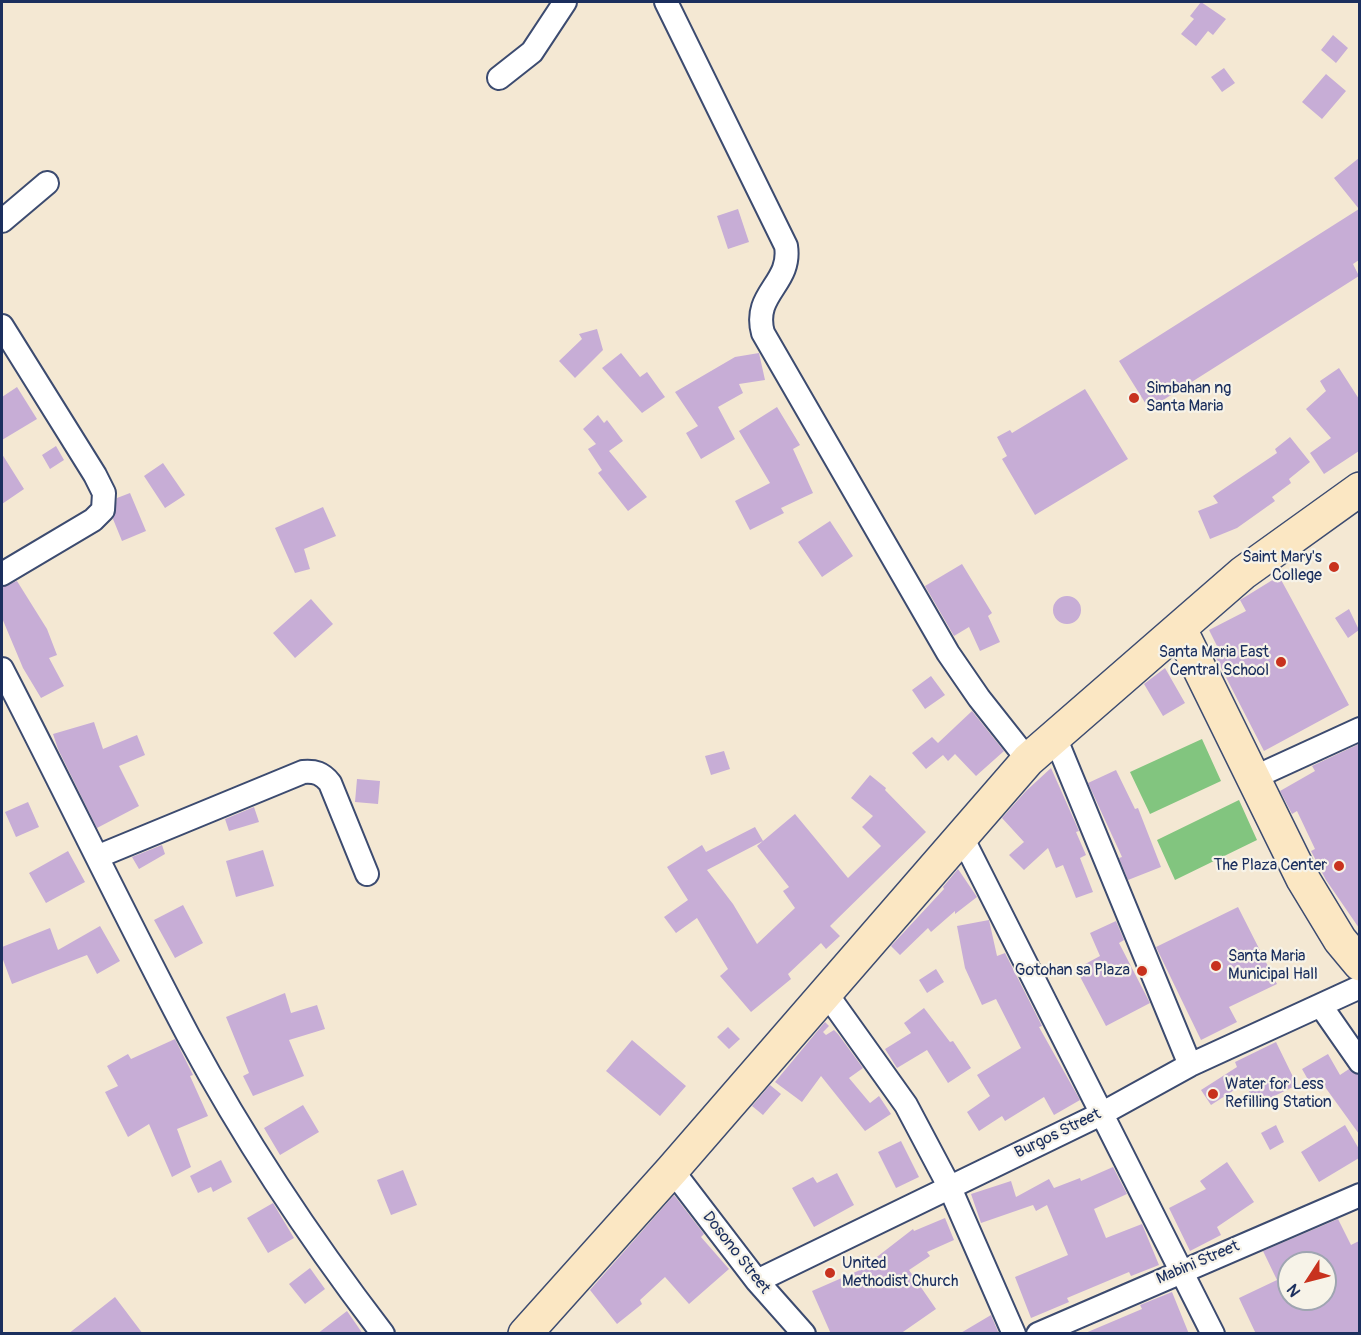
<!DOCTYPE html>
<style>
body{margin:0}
#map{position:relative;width:1361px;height:1335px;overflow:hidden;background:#f4e8d3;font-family:Pangolin,sans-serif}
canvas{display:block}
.frame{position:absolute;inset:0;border:3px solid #1b2f5e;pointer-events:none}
.north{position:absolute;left:1277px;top:1251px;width:60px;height:60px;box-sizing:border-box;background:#f7f3e8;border:2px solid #9fa5b1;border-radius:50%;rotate:234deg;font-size:16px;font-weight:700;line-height:24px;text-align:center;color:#1b2f5e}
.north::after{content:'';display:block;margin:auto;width:21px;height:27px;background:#c8321e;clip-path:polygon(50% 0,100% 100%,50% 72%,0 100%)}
</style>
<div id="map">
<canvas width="1361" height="1335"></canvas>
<div class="frame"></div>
<div class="north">N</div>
</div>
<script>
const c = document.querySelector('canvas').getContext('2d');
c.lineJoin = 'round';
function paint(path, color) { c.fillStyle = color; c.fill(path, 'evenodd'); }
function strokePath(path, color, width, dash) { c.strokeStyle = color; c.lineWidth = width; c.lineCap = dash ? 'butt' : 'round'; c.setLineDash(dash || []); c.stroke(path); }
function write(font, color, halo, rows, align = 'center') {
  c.font = font + ' Pangolin,sans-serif'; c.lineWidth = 4.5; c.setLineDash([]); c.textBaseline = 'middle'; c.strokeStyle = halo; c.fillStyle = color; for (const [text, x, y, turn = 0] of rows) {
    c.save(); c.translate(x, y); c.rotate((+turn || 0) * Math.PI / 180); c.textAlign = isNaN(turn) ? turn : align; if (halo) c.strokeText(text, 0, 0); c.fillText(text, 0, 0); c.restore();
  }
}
paint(new Path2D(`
 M1202,739l19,42 -71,33 -20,-42z
 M1239,800l18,40 -82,40 -18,-40z`), '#82c57f');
paint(new Path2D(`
 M1201,2l25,17 -13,16 -5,-4 -12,15 -15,-12 13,-15 -4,-3z
 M1333,35l15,13 -12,15 -15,-13z
 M1224,68l11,15 -13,9 -11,-15z
 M1326,74l20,17 -24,28 -20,-17z
 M1359,158v102l-6,4 6,12 -210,133 -30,-48 240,-152 -25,-31z
 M738,209l11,33 -21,7 -11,-33z
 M597,329l6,21 -28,28 -16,-17 23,-22 -3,-5z
 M621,353l19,24 7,-5 18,25 -23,16 -40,-45z
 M759,353l6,27 -26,4 4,9 -25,14 17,32 -34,20 -15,-26 12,-7 -23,-34 60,-35z
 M1339,368l20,31v52l-35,23 -14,-21 21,-15 -25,-29 20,-18 -6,-10z
 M17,387l20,32 -35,21v-43z
 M1085,389l43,70 -93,56 -33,-56 5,-3 -10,-19 13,-7 2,3z
 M777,407l23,38 -7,4 20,44 -32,15 3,5 -34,17 -15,-29 35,-18 -31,-52z
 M598,415l6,8 3,-3 16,21 -14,10 38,46 -19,14 -30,-38 4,-3 -14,-21 8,-5 -13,-15z
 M1290,437l20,25 -21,17 2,4 -19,14 3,4 -38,27 -27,11 -12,-28 20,-8 -5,-7 64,-43 -2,-4z
 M56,446l8,14 -14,9 -8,-14z
 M2,454l22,35 -22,15z
 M163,463l22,32 -20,13 -21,-32z
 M130,493l16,38 -24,10 -9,-22 4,-21z
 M323,507l13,29 -32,13 6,20 -15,4 -20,-45z
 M830,521l23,35 -31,21 -24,-35z
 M962,564l30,49 -4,3 12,26 -20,9 -11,-24 -15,9 -29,-50z
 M1279,576l70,129 -85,46 -49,-95 6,-2 -12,-24 37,-19 -6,-11z
 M17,581l30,48 10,26 -8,3 15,28 -23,12 -18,-30 -21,-50v-31z
 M1053 610a14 14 0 1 1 28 0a14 14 0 1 1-28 0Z
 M311,599l22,25 -38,34 -22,-25z
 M1349,609l10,21 -11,8 -13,-20z
 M1165,668l20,35 -22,13 -19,-32z
 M931,676l14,19 -20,14 -13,-19z
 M972,711l32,40 -28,25 -21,-22 -7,7 -5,-6 -17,14 -14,-16 20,-16 6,6z
 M94,722l9,27 34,-14 8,20 -26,11 20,40 -42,22 -39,-79 -5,-15z
 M1359,744v184l-33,-48 -15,-29 4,-2 -18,-38 -5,3 -12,-23 35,-20 -3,-5z
 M724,751l6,18 -19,6 -6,-19z
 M1051,768l28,63 -3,1 10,23 -6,3 13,34 -17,6 -13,-33 -7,3 -8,-20 -24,22 -15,-15 15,-13 -22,-24 24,-27z
 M1116,770l19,39 3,-1 23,59 -33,13 -9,-22 3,-1 -34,-74z
 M870,775l16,13 -1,2 41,42 -96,94 10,10 -14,13 -5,-6 -33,31 3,5 -40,33 -31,-36 8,-7 -31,-51 -21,15 -12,-16 24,-17 -21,-33 35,-22 4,7 49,-25 8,14 -56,29 26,34 24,40 38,-36 -12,-17 6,-4 -32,-41 38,-32 53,64 33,-32 -19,-19 11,-11 -22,-18z
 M357,779l23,2 -2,23 -23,-2z
 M28,802l11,25 -23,10 -11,-25z
 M254,807l5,15 -30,9 -4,-12z
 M162,845l3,9 -26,15 -7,-12z
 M263,850l11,36 -38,11 -10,-36z
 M68,851l17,31 -39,21 -17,-30z
 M958,869l19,28 -22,17v-3l-24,21 -3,-4 -28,27 -9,-9 53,-57 -1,-2z
 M183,905l20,38 -28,15 -21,-38z
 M1238,907l39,77 -48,23 8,15 -36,18 -45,-93z
 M989,920l8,36 8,-3 37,73 -3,1 41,73 -26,15 -10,-18 -39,24 -3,-5 -23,15 -12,-19 23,-16 -13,-21 44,-27 -25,-49 -14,6 -17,-37 -8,-42z
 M1116,921l8,19 -5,3 31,60 -44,23 -30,-57 24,-13 -10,-23z
 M100,926l20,35 -23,13 -10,-19 -75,29 -10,-27v-10l48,-19 8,22z
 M936,969l8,13 -17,11 -8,-13z
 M285,993l6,20 26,-8 8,24 -36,11 15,36 -51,20 -10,-20 6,-3 -23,-56z
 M924,1008l26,34 3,-1 18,27 -23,15 -21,-33 -30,18 -12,-19 26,-16 -7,-10z
 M825,1022l4,4 -6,6 3,3 8,-5 4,4 25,34 -14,10 21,25 9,-7 12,18 -26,17 -44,-55 -19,26 -27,-20z
 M728,1027l12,12 -11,10 -12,-12z
 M175,1039l18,36 -3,1 18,40 -31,13 14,38 -19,10 -23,-53 -21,13 -23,-45 13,-6 -11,-20 21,-12 3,5z
 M632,1040l54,46 -26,30 -54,-45z
 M1276,1042l21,43 -41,20 -11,-22 -34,22 -10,-15 36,-23 -2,-5z
 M1328,1054l12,21 9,-6 10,6v59l-39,-54 -9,5 -9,-16z
 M770,1085l11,9 -18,21 -11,-9z
 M303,1105l16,27 -39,23 -16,-27z
 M1276,1125l8,17 -14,8 -9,-17z
 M1345,1125l14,24v9l-40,24 -18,-30z
 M901,1141l18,36 -23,11 -18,-36z
 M221,1160l11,22 -19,10 -2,-5 -13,6 -8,-17z
 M1227,1162l27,40 -37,25 4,8 -31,16 -21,-43 37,-19 -6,-8z
 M1113,1167l14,27 -33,15 12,29 36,-14 17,41 -28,11 -2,-4 -62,26 2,4 -38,16 -16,-41 53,-22 -21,-50 -11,6 -3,-6 -52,18 -10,-29 40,-13 5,16 33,-18 5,9 26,-10 1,3z
 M403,1170l14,35 -26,10 -14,-35z
 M837,1173l17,32 -40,22 -22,-39 21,-11 4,6z
 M674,1195l30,39 -3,3 28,32 -40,35 -24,-27 -25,23 2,4 -25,20 -27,-34z
 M273,1203l21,35 -26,15 -21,-35z
 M945,1218l9,22 -27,12 3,4 -21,14 27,39 -36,25h-69l-19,-43 48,-21 53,-41 1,2z
 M1338,1219l13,26 8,-4v93h-103l-17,-36 38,-18 -14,-29zM1289,1263h36v36h-36z
 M310,1268l15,21 -20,15 -16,-20z
 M1172,1292l17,42h-106l59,-25 -2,-4z
 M115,1297l28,37h-75z
 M347,1311l16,23h-46z
 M991,1315l8,19h-40z`), '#c7add6');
const street = new Path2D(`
 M666,2l120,244c6,38 -34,47 -23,87l185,320 31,45 49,62
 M499,78l33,-26 33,-50
 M2,221l45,-38
 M2,326l93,149 9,18 -1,17 -10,10 -91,54
 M2,669c63,122 123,247 187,368 56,104 122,203 194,297
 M1055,737l135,328
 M1253,778l107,-49
 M962,837l251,497
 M99,856l204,-84c12,-1 19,1 27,11l37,91
 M826,993l80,112 44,83 64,146
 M1321,1006l39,56
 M672,1170l85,111 47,53
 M757,1281l346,-168 87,-48 170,-78
 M1038,1334l322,-139`);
const secondary = new Path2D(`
 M1180,629l123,250 37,61 20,24
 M525,1334l147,-164 356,-410 215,-187 117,-84`);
strokePath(street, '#3c4b70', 26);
strokePath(secondary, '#3c4b70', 36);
strokePath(street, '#fff', 22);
strokePath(secondary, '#fbe7c3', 33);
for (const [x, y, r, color] of [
 [1134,398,6,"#c8321e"],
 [1334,567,6,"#c8321e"],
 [1281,662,6,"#c8321e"],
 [1339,866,6,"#c8321e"],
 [1216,966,6,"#c8321e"],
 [1142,971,6,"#c8321e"],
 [1213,1094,6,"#c8321e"],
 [830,1273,6,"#c8321e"]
]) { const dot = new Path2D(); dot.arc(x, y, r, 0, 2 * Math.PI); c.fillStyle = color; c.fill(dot); strokePath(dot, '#f7f3e8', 2); }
write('16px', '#1b2f5e', '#f7f3e8', [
 ["Simbahan ng",1146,389],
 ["Santa Maria",1146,407],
 ["Saint Mary's",1322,558,"right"],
 ["College",1322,576,"right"],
 ["Santa Maria East",1269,653,"right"],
 ["Central School",1269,671,"right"],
 ["The Plaza Center",1327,866,"right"],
 ["Santa Maria",1228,957],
 ["Municipal Hall",1228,975],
 ["Gotohan sa Plaza",1130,971,"right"],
 ["Water for Less",1225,1085],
 ["Refilling Station",1225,1103],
 ["United",842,1264],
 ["Methodist Church",842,1282]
], 'left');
write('16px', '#1b2f5e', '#f7f3e8', [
 ["Burgos Street",1058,1134,-26],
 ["Dosono Street",736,1253,52],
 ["Mabini Street",1198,1263,-23]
]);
</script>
